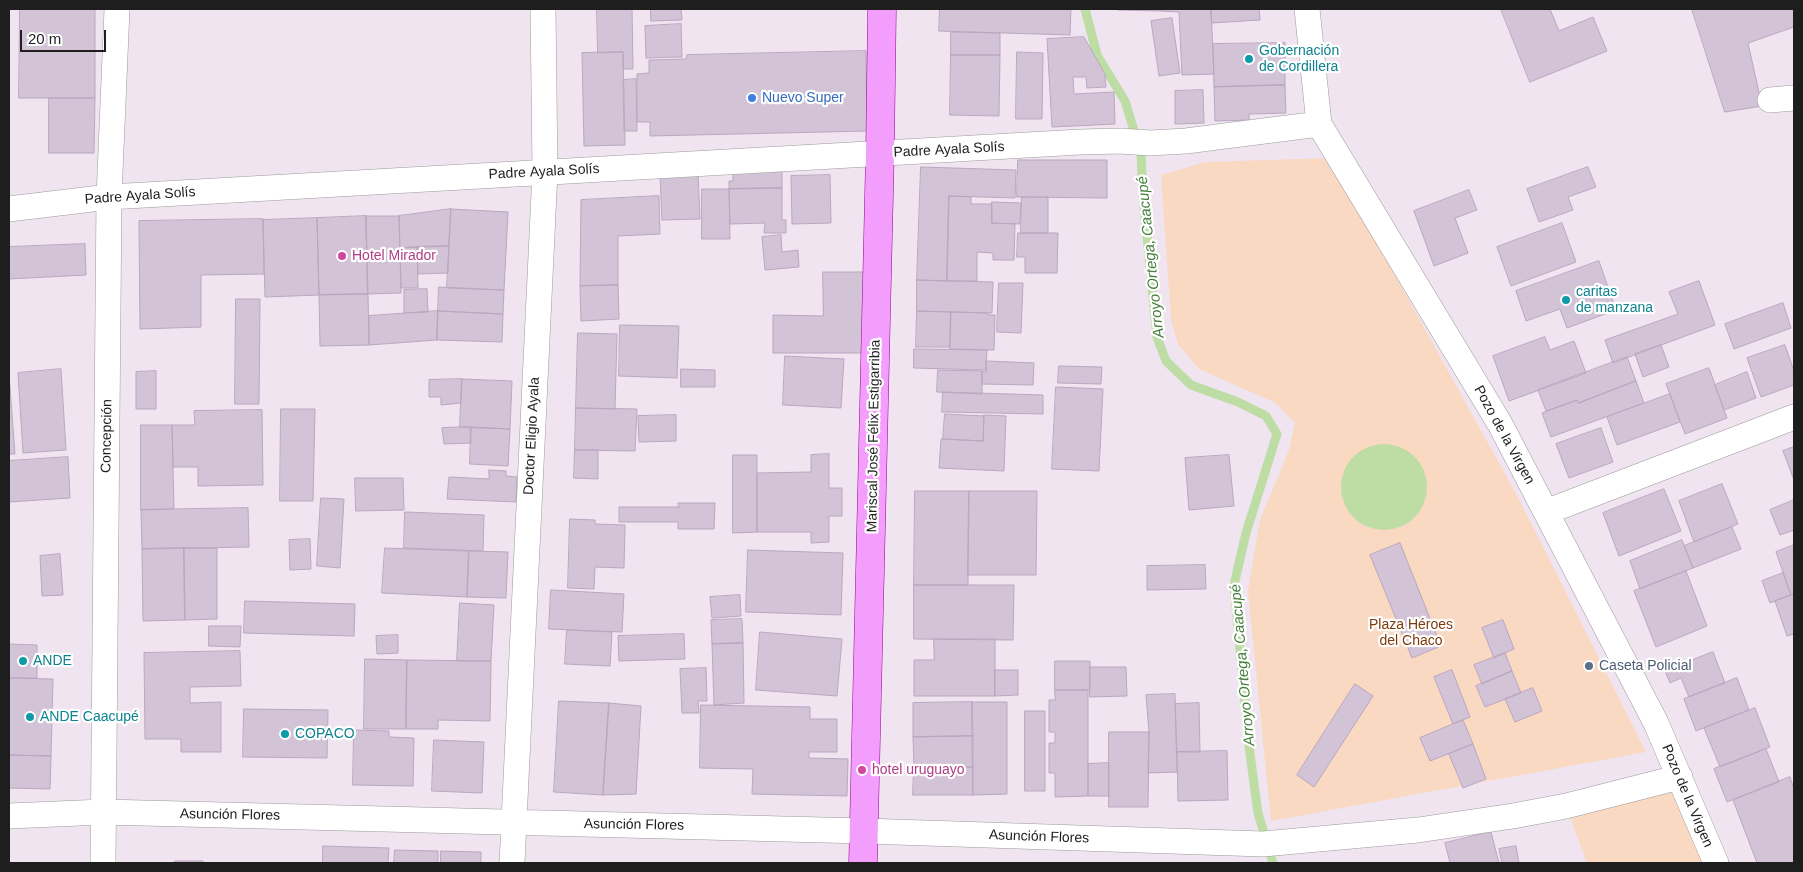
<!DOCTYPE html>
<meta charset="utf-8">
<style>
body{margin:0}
#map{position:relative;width:1803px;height:872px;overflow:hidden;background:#efe4ef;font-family:Helvetica,sans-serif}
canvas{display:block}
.frame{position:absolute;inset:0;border:10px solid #1e1e1e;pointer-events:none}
.scale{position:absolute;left:20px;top:30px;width:86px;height:22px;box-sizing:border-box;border:2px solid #1e1e1e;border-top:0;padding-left:6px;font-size:15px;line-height:18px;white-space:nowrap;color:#1e1e1e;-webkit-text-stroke:4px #fff;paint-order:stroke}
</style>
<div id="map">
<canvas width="1803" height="872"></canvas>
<div class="frame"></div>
<div class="scale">20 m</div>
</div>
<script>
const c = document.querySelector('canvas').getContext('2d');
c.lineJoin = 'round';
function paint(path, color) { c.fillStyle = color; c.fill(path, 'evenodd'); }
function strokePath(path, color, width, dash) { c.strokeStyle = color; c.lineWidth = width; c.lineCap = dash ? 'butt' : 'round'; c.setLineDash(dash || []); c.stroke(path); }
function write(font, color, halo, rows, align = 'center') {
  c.font = font + ' Helvetica,sans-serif'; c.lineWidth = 4.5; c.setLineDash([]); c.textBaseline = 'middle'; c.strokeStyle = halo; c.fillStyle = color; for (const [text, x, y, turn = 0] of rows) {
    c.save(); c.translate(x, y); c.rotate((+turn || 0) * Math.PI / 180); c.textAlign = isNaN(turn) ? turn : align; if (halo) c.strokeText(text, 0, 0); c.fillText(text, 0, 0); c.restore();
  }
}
paint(new Path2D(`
 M1330,158l190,343 126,251 -375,69 -23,-230 12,-71 29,-70 6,-27 -19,-20 -77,-34 -21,-25 -7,-25 -10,-144 44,-13z
 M1680,777l36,86h-129l-21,-57z`), '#f9d9c1');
paint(new Path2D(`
 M1341 487a43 43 0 1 1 86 0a43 43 0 1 1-86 0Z`), '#bddda4');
strokePath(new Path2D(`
 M1085,9l12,46 28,46 16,52 2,43 14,141 9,24 25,24 47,17 28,14 11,18 -31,99 -12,52 15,161 9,67 15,50`), '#bddda4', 9);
const building = new Path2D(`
 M20,9h75v89h-76z
 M597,9h35l1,60h-10v-17l-25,1z
 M651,9h30l1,11 -31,1z
 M940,9h131l-1,26 -131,-4z
 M1118,9h43v2l-43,-1z
 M1161,9h50l3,65 -32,1 -3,-63 -18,-1z
 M1211,9h48l1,11 -48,3z
 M1501,9h49l9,22 34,-14 14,34 -77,31z
 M1692,9h102v18l-46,16 14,63 -37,6z
 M1172,18l8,55 -21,3 -8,-55z
 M681,24l1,33 -36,1 -1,-32z
 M951,32l49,1v22h-49z
 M1084,37l21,37 1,13 -19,1 -1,-11h-13l1,17 40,-2 1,32 -63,3 -5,-88z
 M1285,43v42l-71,2 -1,-43z
 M866,51l1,80 -217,5v-14h-13v-48l12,-1v-13l37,-1 1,-4z
 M623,52l2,93 -41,1 -2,-93z
 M1017,52l26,1 -1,66h-26z
 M951,55h49l-1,61 -49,-1z
 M636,79l1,52h-13l-1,-51z
 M1285,85l1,28 -37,1v6l-34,1 -1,-34z
 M1203,90l1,33 -29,1v-33z
 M49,98h46l-1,55h-45z
 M1018,160h89v38l-90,-1z
 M921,167l95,3 -1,28 -66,-2 -2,85 -30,-1z
 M1588,167l8,20 -28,10 5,13 -34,12 -12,-33z
 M782,169v19l-53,1v-8h4v-10z
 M698,173l2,46 -38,1 -2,-46z
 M830,175l1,48 -39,1 -1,-48z
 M782,188v32h4v13h-22l1,-10 -35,1 -1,-35z
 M702,189h27l1,50h-28z
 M1469,190l8,20 -22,8 13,35 -34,13 -20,-55z
 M659,196l1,38 -42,2v49l-38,1 1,-86z
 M949,196l22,1v7h21v19l23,1 -1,36h-21v-7l-16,-1v29h-30z
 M1022,197h26v36h-27z
 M992,202l29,1 -1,21 -28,-1z
 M451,209l-2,37 -49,2 -1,-32z
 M451,209l57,3 -4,78 -57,-2z
 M366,216h33l2,77 -33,1z
 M366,216l2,78 -49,1 -2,-77z
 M317,218l2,77 -54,2 -2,-77z
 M263,219l1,55 -63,1v52l-61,2 -1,-108z
 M1562,223l14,39 -65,24 -14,-39z
 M1018,233h40l-1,40h-32v-16h-8z
 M781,235l1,17 16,-2 1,17 -34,3 -3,-33z
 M85,244l1,31 -77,4v-32z
 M449,246l-1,27 -30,1 -1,-27z
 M417,247l1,41h-17l-1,-40z
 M1599,261l17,49 -49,18 -7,-19 -34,12 -10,-30z
 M823,272h41l-1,81h-90v-38l50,1z
 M917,280l76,2 -1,31 -75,-2z
 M1699,281l16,44 -102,38 -8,-23 73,-26 -9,-22z
 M999,283h24l-2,50 -24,-1z
 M618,285l1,34 -38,2 -1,-35z
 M439,287l65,3 -1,24 -65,-3z
 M427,289l1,23 -24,1v-23z
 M368,294l1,51 -49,1 -1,-51z
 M236,299h24l-1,105h-24z
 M1783,303l8,25 -57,21 -9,-25z
 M438,311l-1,29 -68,5v-29z
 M438,311l65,3 -1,28 -65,-2z
 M917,311l34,1 -1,35h-34z
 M951,312l37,1v2h7l-1,35 -44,-1z
 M620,325l59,1 -2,52 -58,-2z
 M578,333l39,1 -2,75 -39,-1z
 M1545,337l5,13 24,-9 12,32 -77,28 -16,-45z
 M1661,345l8,22 -26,10 -8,-23z
 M1785,345l9,26v14l-33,12 -14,-39z
 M914,349l73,1 -1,20 -72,-2z
 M785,356l59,3 -3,49 -58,-3z
 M1627,357l9,24 -58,22 -1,-3 -31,11 -8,-21z
 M986,361l48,2 -1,22 -51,-1v-13l4,1z
 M1059,366l43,1 -1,17 -43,-1z
 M1709,368l18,50 -42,16 -19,-50z
 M61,369l5,81 -43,3 -5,-80z
 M681,369l34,1v17h-34z
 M938,370l44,1v23l-45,-2z
 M156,371v38h-20v-37z
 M1747,372l9,26 -32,12 -9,-25z
 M9,374l6,80h-6z
 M462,379l-1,24 -20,2v-8h-12v-17z
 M462,379l50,2 -2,48 -50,-2z
 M1636,381l8,22 -93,34 -9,-24 35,-13 1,3z
 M1056,387l47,2 -4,82 -47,-2z
 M943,392l100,3v19l-101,-2z
 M1670,394l10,28 -63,23 -10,-28z
 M576,408l61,1 -2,42 -60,-1z
 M281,409h34l-2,92h-33z
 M262,410l1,75 -65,1v-19h-25l-1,-42h23l-1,-14z
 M945,414l39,2 -1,25 -40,-2z
 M676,415v26l-37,1 -1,-26z
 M984,415l22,1 -2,55 -65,-3 2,-29 42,2z
 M141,425h31l2,84 -33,1z
 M460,427h11v16l-27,1 -2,-16z
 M471,427l39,2 -2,37 -38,-2z
 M1601,428l12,34 -44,16 -13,-34z
 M1794,447v33l-11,-29z
 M575,450h23v29l-24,-1z
 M829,454v34h13v28h-13v26l-18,1v-11h-54v-59l54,-1v-17z
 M733,455h24v77l-24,1z
 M1229,455l5,51 -45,4 -4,-52z
 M68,457l2,41 -61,4v-41z
 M489,470l17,1v5l11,1 -1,25 -69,-3 2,-22 40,2z
 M355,478h48l1,32 -48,1z
 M1722,484l16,40 -44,18 -15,-41z
 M1664,489l17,42 -62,25 -16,-43z
 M915,491h54l-1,94h-54z
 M969,491h68l-1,84h-68z
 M321,498l23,1 -4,69 -23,-2z
 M1794,500v30l-14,5 -10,-25z
 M678,503h37l-1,26h-36v-7h-59v-15h60z
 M248,508l1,39 -107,2 -1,-39z
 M405,512l79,3 -1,36 -79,-3z
 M570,519l25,1v4l30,1 -1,43 -29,-1 -1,22 -26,-1z
 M1732,527l9,22 -48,19 -9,-22z
 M310,539l1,30 -21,1 -1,-30z
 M1682,540l11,28 -53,21 -10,-28z
 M1400,543l41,103 -29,12 -42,-103z
 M1794,545v49l-3,1 -15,-43z
 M184,548h33v71l-32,1z
 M184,548l1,72 -42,1 -1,-72z
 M385,548l84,3 -2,46 -85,-4z
 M748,550l95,3 -2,62 -95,-3z
 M469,551l39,1 -2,46 -39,-1z
 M60,554l3,41 -21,1 -2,-40z
 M1205,565l1,24 -59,1v-24z
 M1686,571l21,55 -51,21 -22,-56z
 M1783,573l8,22 -21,8 -8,-22z
 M914,585h100l-1,55 -99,-1z
 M551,590l73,4 -2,38 -73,-3z
 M1794,594v40l-7,2 -12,-35z
 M740,595l1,21 -29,2 -2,-21z
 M245,601l110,3 -1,32 -110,-3z
 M460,603l34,2 -3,56h-34z
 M742,619l1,24 -31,1 -1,-24z
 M1503,620l11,29 -20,9 -12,-30z
 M209,626h32l-1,21 -31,-1z
 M567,630l45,2 -2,34 -45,-2z
 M760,632l82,7 -5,57 -81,-6z
 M684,634l1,25 -66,2 -1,-25z
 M398,635v18l-21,1 -1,-18z
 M934,639h61v57h-81v-36h20z
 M743,643l1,60 -30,2 -2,-61z
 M9,644l28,1v33h-28z
 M240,651l1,35 -51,1v16l31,-1v50h-40v-13h-36l-1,-86z
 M1713,652l12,31 -36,14 -8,-19 -11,5 -5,-12z
 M1505,653l7,18 -30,13 -8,-19z
 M365,659l42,1 -1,69h-42z
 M407,660l84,1 -1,60 -52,-1v9h-32z
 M1055,661h35v29h-35z
 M1090,667h36l1,29 -37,1z
 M706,668l1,33h-9l1,12h-17l-2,-44z
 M995,670h23v25l-23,1z
 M1452,670l18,47 -17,7 -19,-47z
 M1512,671l9,22 -36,14 -9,-21z
 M9,678l44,1 -2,77 -42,-1z
 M1737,678l12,32 -53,21 -12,-32z
 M1355,684l18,12 -59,91 -17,-12z
 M1533,688l9,23 -27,11 -10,-23z
 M1055,690h33v106l-33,1v-24h-6v-30h6v-11h-6v-32h6z
 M1175,694l2,78 -29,1 1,-41 -3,-37z
 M559,701l50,2 -6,92 -49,-3z
 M972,702l1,34 -60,1v-34z
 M972,702h35v92l-34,1z
 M609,703l32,3 -5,88 -33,1z
 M1199,703l1,49h-23l-2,-48z
 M701,705l109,2v12h27v33h-28v6l39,1 -1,37 -95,-2 1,-25 -53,-1z
 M1755,708l15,39 -50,20 -16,-39z
 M244,709l84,1 -1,48 -84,-1z
 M1025,711h20v80h-20z
 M1463,720l10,24 -43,17 -10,-23z
 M354,730l35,1v6l25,1 -1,48 -60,-1z
 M1109,732h40l-1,75h-39z
 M973,736v31h-59l-1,-30z
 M434,740l50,2 -2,51 -50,-2z
 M1473,744l13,35 -23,9 -14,-34z
 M1766,749l13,33 -52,20 -13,-33z
 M1227,751l1,49 -50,1 -1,-49z
 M9,755l42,1 -1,33 -41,-1z
 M1109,763v33h-21v-32z
 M914,767h59v28h-60z
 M1790,777l4,12v74h-37l-24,-63z
 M1491,832l8,31h-49l-5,-20z
 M323,846l66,2 -1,15h-65z
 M1516,846l3,17h-17l-3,-14z
 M395,850l43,1v12h-44z
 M441,851l40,1v11h-40z
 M175,861h28v2h-28z`);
paint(building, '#d2c4d6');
strokePath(building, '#bba6c1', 1);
const minor = new Path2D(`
 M1307,9l12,115 181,300 156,299 60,140
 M1770,100l24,-2
 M9,209l100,-12 971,-55 40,-1 30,2 36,-2 133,-17
 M1546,512l248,-95
 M9,816l94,-4 761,19 399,13 155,-14 95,-14 53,-10 114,-29
 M103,863l6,-666 8,-188
 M512,863l33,-691 -2,-163`);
const primary = new Path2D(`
 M863,863l17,-710 2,-144`);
strokePath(minor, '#9b9b9b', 26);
strokePath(primary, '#980097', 29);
strokePath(minor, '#fff', 25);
strokePath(primary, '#f39dfc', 28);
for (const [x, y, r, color] of [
 [1249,59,5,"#0f9aa8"],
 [752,98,5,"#3f7fe0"],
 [342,256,5,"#d1479c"],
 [1566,300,5,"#0f9aa8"],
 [23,661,5,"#0f9aa8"],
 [1589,666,5,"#5c6f8a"],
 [30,717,5,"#0f9aa8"],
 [285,734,5,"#0f9aa8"],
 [862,770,5,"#d1479c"]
]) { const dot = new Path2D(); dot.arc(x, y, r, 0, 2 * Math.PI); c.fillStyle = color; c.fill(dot); strokePath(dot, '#fff', 2); }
write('14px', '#0d838f', '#fff', [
 ["Gobernación",1259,51],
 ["de Cordillera",1259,67],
 ["caritas",1576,292],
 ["de manzana",1576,308],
 ["ANDE",33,661],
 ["ANDE Caacupé",40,717],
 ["COPACO",295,734]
], 'left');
write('14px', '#366cbe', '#fff', [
 ["Nuevo Super",762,98]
], 'left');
write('14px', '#1e1e1e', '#fff', [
 ["Padre Ayala Solís",949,150,-3],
 ["Padre Ayala Solís",544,172,-3],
 ["Padre Ayala Solís",140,196,-4],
 ["Pozo de la Virgen",1504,435,61],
 ["Concepción",107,436,-89],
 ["Doctor Eligio Ayala",532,436,-87],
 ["Mariscal José Félix Estigarribia",874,436,-89],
 ["Pozo de la Virgen",1687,796,67],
 ["Asunción Flores",230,815,1],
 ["Asunción Flores",634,825,1],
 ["Asunción Flores",1039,837,2]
]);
write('14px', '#b23c85', '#fff', [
 ["Hotel Mirador",352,256],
 ["hotel uruguayo",872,770]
], 'left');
write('14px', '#7d3b0c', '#fff', [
 ["Plaza Héroes",1411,625],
 ["del Chaco",1411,641]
]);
write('14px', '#4e5e75', '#fff', [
 ["Caseta Policial",1599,666]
], 'left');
write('italic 15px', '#447f39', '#fff', [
 ["Arroyo Ortega, Caacupé",1151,257,-96],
 ["Arroyo Ortega, Caacupé",1243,665,-95]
]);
</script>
